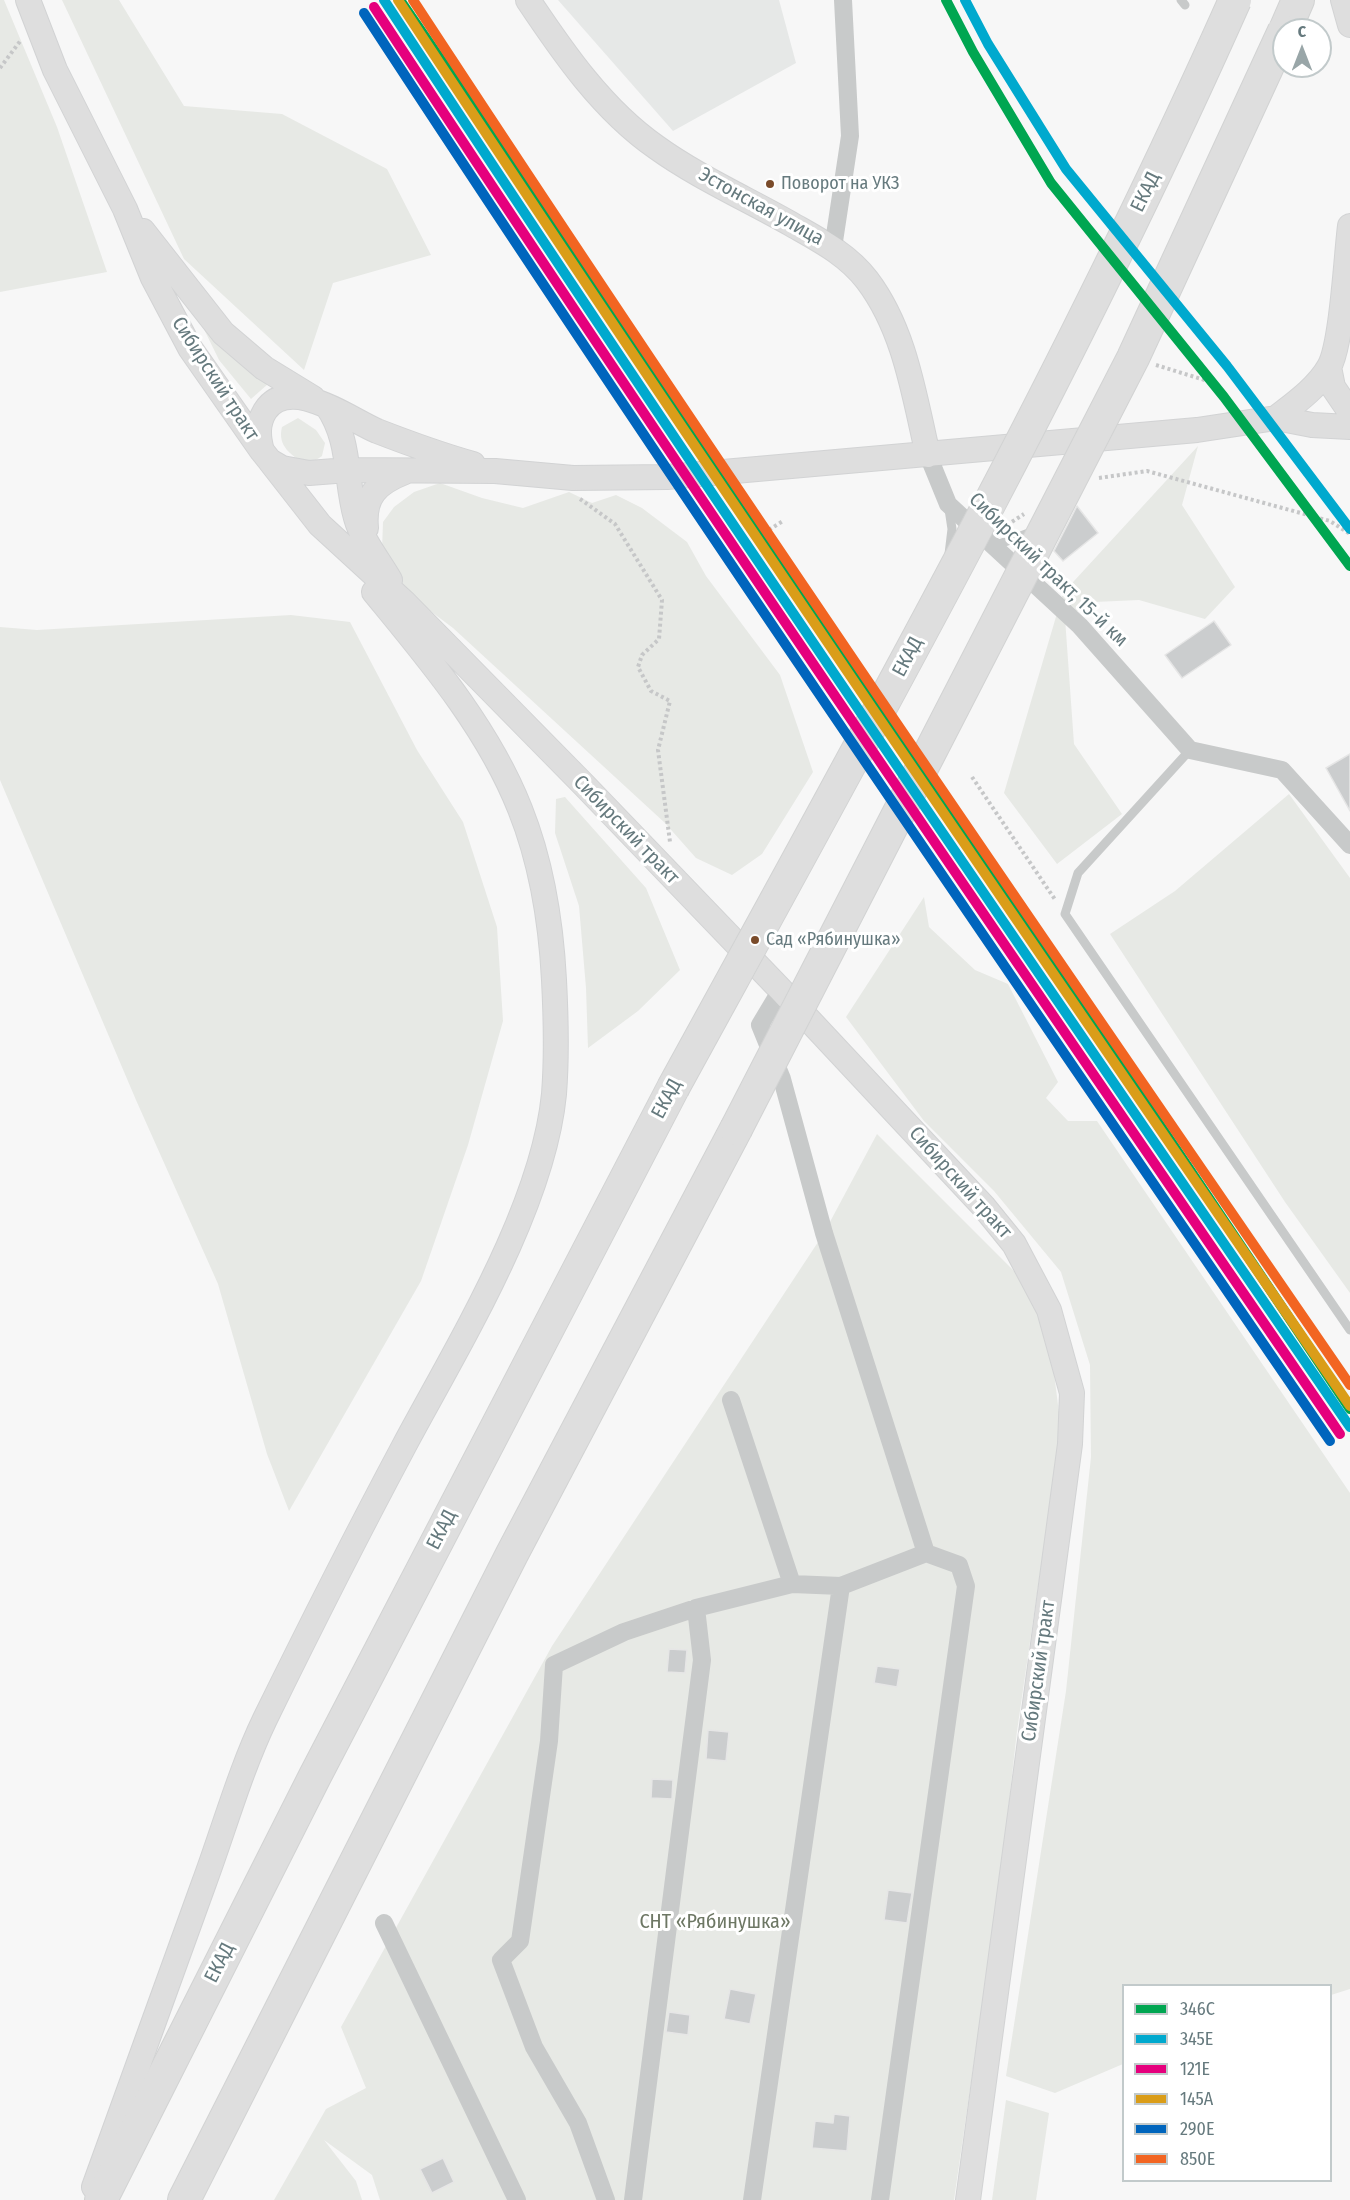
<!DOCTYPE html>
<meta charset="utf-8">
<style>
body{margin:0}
#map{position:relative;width:1350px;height:2200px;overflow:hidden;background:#f7f7f7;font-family:"Fira Sans Condensed",sans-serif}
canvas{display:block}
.legend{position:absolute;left:1122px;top:1984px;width:210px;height:198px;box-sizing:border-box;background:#fff;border:2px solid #c2cacb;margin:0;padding:8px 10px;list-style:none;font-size:18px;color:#667a7e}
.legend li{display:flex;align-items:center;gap:12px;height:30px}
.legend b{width:30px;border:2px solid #c2cacb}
.north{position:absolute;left:1272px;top:18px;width:60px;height:60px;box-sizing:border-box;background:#fff;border:2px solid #c2cacb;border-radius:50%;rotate:0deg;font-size:16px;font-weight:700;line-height:24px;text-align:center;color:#667a7e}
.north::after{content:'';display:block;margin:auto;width:21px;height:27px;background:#99a6a8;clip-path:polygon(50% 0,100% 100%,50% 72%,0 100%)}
</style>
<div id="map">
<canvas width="1350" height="2200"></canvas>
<ul class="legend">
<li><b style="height:8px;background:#00a651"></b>346С</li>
<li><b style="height:8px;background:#00a9ce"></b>345Е</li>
<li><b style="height:8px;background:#e5007d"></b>121Е</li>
<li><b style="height:8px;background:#da9d19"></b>145А</li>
<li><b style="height:8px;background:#0065bd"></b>290Е</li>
<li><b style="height:8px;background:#f26522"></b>850Е</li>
</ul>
<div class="north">С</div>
</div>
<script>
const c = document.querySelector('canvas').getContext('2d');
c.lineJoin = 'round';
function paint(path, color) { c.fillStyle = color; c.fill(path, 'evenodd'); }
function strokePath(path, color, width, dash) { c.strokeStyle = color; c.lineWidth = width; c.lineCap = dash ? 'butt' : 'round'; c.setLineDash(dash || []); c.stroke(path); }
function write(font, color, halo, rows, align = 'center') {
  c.font = font + ' "Fira Sans Condensed",sans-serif'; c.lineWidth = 6; c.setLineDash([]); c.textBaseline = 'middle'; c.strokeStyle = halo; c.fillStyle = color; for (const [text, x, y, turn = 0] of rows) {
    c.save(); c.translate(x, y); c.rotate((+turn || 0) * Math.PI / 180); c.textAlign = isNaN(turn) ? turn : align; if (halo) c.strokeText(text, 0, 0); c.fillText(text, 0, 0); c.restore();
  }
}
paint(new Path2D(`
 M558,0h221l17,63 -123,68z`), '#e6e8e7');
paint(new Path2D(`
 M0,0h4l53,127 50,145 -107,20z
 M62,0h57l65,106 98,8 105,55 44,86 -98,28 -29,87 -120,-111z
 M201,323l67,61 -17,15 -32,-39z
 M298,418l18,12 9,13 -3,13 -15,10c-15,-11 -30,-19 -25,-39z
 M1198,446l-16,59 53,82 -30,32 -66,-19 -45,2 -29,16 9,126 48,70 -65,50 -53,-71 59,-200z
 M440,483l42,15 41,10 46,-16 23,11 24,-8 26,13 45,34 19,34 74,99 33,97 -51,82 -30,21 -36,-17 -31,-35 -212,-195 -52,-39 -19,-39 1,-28 11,-15 20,-15z
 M291,615l59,7 67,128 46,72 34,105 6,94 -35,124 -47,136 -132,230 -22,-57 -49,-170 -82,-184 -136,-320v-153l37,3z
 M1289,794l61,84v415l-65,-91 -175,-268 65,-43z
 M565,797l81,91 34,82 -42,41 -50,37 -2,-60 -7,-82 -24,-73 1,-34z
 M924,897l5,30 46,43 33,14 50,98 -12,16 22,23h29l253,372v496l-19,6 -1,-9h-206l-1,78 -68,29 -49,-17 60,-385 25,-234 -1,-92 -29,-93 -67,-81 -70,-70 -78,-104z
 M877,1134l152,152 24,79 8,64 -44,302 -17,151 -46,318h-574l-8,-25 -48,-35 32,41 6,19h-88l52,-91 40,-21 -25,-61 211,-381 272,-413z
 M1006,2100l43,13 -13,87h-44z`), '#e7e9e5');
const building = new Path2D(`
 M1077,506l21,27 -35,28 -9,-10z
 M1214,621l17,24 -49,33 -17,-23z
 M1350,754v57l-24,-43z
 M669,1649l18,1 -2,23 -18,-1z
 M877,1666l23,3 -3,18 -23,-4z
 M708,1730l21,2 -3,29 -20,-2z
 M652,1779l21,1 -1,19 -21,-1z
 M888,1890l24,3 -5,30 -23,-3z
 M730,1989l26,5 -6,30 -26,-5z
 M669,2012l21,3 -2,20 -22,-3z
 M834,2114l16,2 -3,35 -35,-3 3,-27 18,2z
 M443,2158l11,24 -22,11 -12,-24z`);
paint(building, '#cbcdce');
strokePath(building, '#e6e6e6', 1.5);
const secondary = new Path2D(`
 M28,0l27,70 70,139 28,69 37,70 72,103 8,10 12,7 27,5 39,-3 147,1 78,7 94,-1 530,-47 79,-12 36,7 38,2
 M528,0c36,54 75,110 128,147 40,29 91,52 135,77 28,16 56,30 76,56 38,50 47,115 61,175
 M1343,0l7,25
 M143,231l80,102 41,35 49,30
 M1329,367l4,20 17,25
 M327,406c24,34 18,74 29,112 6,22 23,43 34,62
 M1276,418c18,-14 41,-30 53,-51 13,-23 17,-110 21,-141
 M262,451c-4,-14 -5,-27 3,-40 24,-37 84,8 112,20 31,12 64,24 96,33
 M270,461l50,64 84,77 180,183 197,205 203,217 30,37 35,66 23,83 -2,51 -102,756
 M366,528c-3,-32 11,-45 39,-56
 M94,2187c37,-101 74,-202 110,-304 20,-54 36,-112 61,-164 45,-92 91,-183 139,-273 54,-101 139,-238 150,-352 3,-38 2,-76 0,-114 -3,-58 -12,-116 -34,-171 -32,-81 -91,-150 -146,-217`);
const highway = new Path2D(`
 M1285,30l13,-30
 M101,2200l214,-424 358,-688
 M184,2200l328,-646 224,-425`);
strokePath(secondary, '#d2d3d4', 26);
strokePath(highway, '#d2d3d3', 34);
strokePath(new Path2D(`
 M0,68l21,-28
 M1156,365l55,17
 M1099,478l48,-7 183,50 20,13
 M580,499l35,25 47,76 -3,39 -17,16 -4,12 13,24 19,10 -12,49 12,92
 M1007,525l17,-11
 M764,533l19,-12
 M972,777l84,124`), '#c6c7c8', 4, [3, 3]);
strokePath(new Path2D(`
 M1181,0l4,5
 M949,509l3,20 -3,25
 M994,546l40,-15
 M1190,750l-112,123 -13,41 285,416`), '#c8caca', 9);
strokePath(new Path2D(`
 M833,248l17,-112 -7,-136
 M928,455l20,49 132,122 110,124 92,20 68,75
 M781,990l-21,35 22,54 42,154 102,320
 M731,1400l61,184
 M384,1923l133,277
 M606,2200l-28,-77 -44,-76 -33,-87 19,-19 29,-200 5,-76 70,-33 72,-24 96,-24 49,2 85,-33 33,12 7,21 -86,614
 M633,2200l69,-540 -6,-52
 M752,2200l89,-614`), '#c8caca', 18);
strokePath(secondary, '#dedede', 24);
strokePath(highway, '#dedede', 32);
const highwayBridge = new Path2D(`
 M673,1088c196,-358 396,-715 562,-1088
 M736,1129l397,-771 151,-327`);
strokePath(highwayBridge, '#d2d3d3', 34, []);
strokePath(highwayBridge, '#dedede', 32);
strokePath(new Path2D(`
 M400,0l301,439 649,970
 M946,0l27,52 78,131 173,214 126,169`), '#00a651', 10);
strokePath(new Path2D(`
 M384,0c315,481 641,954 966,1427
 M965,0l23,44 78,125 161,197 123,163`), '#00a9ce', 10);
strokePath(new Path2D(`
 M374,7c315,480 641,953 966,1427`), '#e5007d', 10);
strokePath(new Path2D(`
 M398,0c311,473 631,939 952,1406`), '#da9d19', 10);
strokePath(new Path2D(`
 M364,13c315,481 641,954 966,1428`), '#0065bd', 10);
strokePath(new Path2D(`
 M413,0c305,466 621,925 937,1385`), '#f26522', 10);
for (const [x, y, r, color] of [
 [770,184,5,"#7a4b2a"],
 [755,940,5,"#7a4b2a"]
]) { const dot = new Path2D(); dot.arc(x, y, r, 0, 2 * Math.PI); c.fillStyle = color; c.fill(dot); strokePath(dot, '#fff', 2); }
write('18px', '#667a7e', '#fff', [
 ["Поворот на УКЗ",781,184],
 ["Сад «Рябинушка»",766,940]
], 'left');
write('20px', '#667a7e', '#fff', [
 ["ЕКАД",1146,192,-64],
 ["Эстонская улица",761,207,29],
 ["Сибирский тракт",215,379,57],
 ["Сибирский тракт, 15-й км",1048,570,44],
 ["ЕКАД",908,657,-62],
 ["Сибирский тракт",626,830,46],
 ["ЕКАД",667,1099,-62],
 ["Сибирский тракт",960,1183,48],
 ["ЕКАД",442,1530,-63],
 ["Сибирский тракт",1039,1671,-82],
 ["ЕКАД",220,1963,-63]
]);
write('20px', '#6d7764', '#fff', [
 ["СНТ «Рябинушка»",715,1922]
]);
</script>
